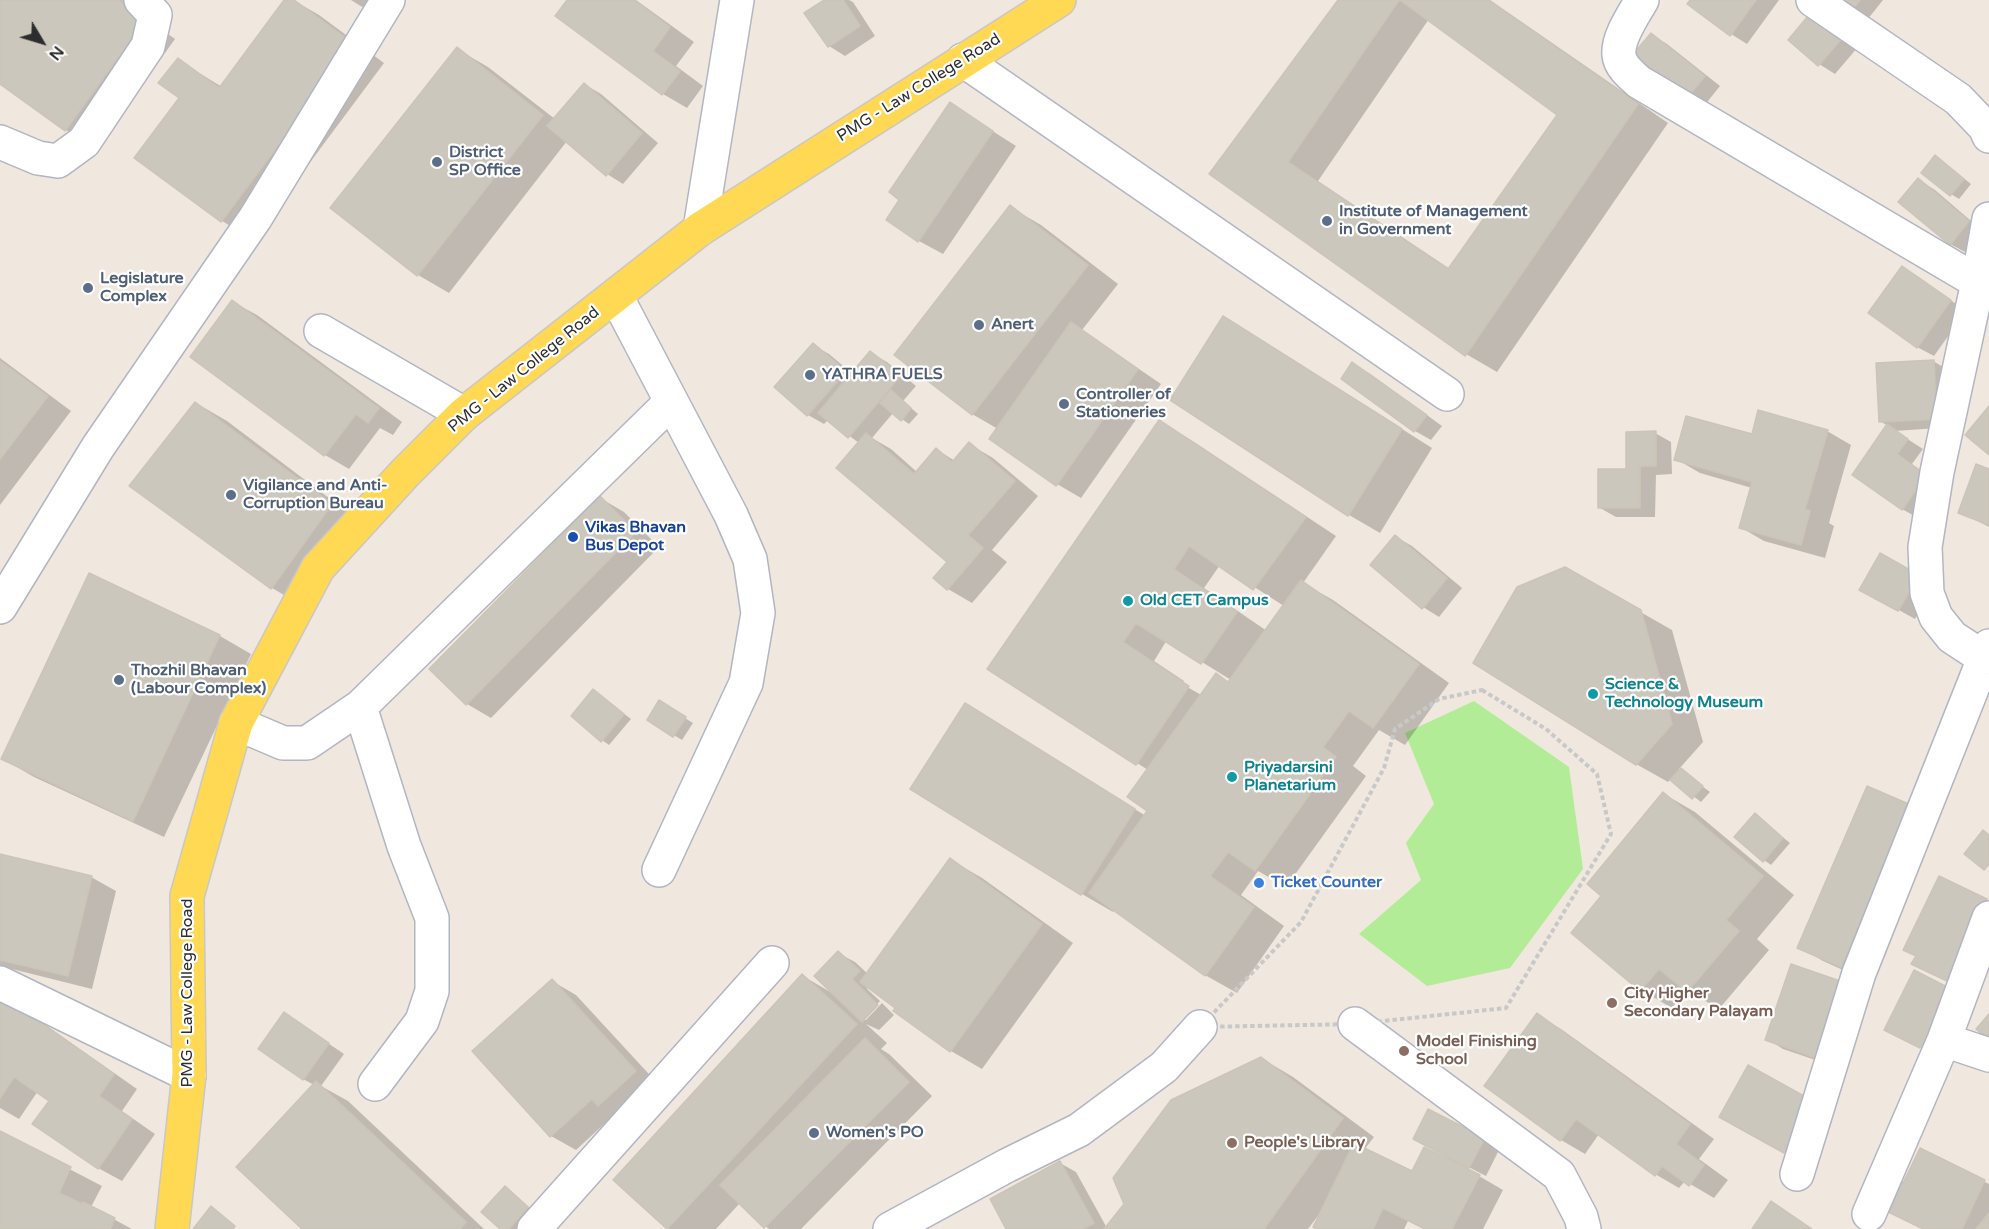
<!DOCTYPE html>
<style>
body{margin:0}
#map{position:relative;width:1989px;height:1229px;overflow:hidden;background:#f0e8df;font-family:"Varela Round",sans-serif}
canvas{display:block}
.north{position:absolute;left:12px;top:12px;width:60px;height:60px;-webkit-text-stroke:4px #fff;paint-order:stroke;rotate:128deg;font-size:16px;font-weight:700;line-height:24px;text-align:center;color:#2d2d2d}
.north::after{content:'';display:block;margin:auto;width:21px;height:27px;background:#2d2d2d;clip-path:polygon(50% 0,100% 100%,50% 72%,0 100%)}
</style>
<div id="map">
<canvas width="1989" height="1229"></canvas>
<div class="north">N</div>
</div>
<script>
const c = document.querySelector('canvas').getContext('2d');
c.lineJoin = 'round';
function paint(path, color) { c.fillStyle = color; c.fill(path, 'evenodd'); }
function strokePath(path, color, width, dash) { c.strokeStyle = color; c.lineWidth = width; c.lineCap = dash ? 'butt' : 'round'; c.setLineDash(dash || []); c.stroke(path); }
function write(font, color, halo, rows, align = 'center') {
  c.font = font + ' "Varela Round",sans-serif'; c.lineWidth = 4.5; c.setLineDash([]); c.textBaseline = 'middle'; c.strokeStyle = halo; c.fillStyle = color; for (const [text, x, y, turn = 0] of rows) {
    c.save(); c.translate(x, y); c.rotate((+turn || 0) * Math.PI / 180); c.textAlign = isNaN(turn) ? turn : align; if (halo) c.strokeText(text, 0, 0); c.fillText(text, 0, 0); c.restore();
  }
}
paint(new Path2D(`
 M1474,701l95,66 14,102 -73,99 -83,18 -68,-52 62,-54 -15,-37 28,-39 -29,-71z`), '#b3ec96');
paint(new Path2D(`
 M0,0h122l53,39 -78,109 -31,-18 -66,-48z
 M286,0h7l26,15 65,48 -131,176 -31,-18 -86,-63 45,-60 -3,-38 44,27z
 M351,0h24l-8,10z
 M569,0h67l58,42 -18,24 27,20 -16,22 -24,-14z
 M826,0h23l4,2 22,34 -30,20 -16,-10z
 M1339,0h151l178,123 -171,249 -31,-18 -255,-181zM1429,19l130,96 -109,154 -132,-88z
 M1692,0h87l-32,44 -16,-10z
 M1826,0h57l-20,25z
 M1813,12l45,35 -23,27 -16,-10z
 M1651,34l16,10 53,42 -16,20 -16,-9z
 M457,49l31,18 67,52 29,-35 17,10 57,49 -35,41 -16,-10 -40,-33 -118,152 -31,-18 -85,-67z
 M950,104l66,42 -73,108 -24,-13 -18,-42z
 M1943,162l28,22 -12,15 -8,-5z
 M1919,180l16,10 49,42 -17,21 -17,-9z
 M1010,207l31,18 77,59 -36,46 79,54 -80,114 -24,-14 -59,-55 -26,-15z
 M1918,277l48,34 -32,45 -17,-9z
 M233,302l24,13 145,107 -9,13 -13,-7 -31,41 -24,-14 -133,-98z
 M1255,336l177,112 -52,85 -31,-18z
 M813,345l16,9 24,20 18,-21 16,9 29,24 -13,15 15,13 -9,10 -16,-11 -21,25 19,11 26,23 19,-23 19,12 14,-17 24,14 45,38 -46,54 15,12 -35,41 -24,-14 -13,-11 14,-16 -90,-119 -31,-23 -4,4 -16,-9 -32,-28z
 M0,358l71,53 -71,94z
 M1933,361l17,10 2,56 -57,4 28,18 -11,15 29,21 -23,33 -16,-9 -14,-83 -8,-5z
 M1353,364l16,9 73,53 -11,14 -16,-9 -72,-53z
 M196,403l31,18 135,102 -59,83 -31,-18 -140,-102z
 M1160,422l31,18 145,96 -33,47 30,17 116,83 -44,62 -26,-15 -26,36 13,10 -80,111 -28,-16 -17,24 43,31 -47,67 -32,-18 -91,-66 -1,3 -31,-18 -116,-189 180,111 4,-5 -2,-41 -159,-101zM1220,565l64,41 -17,25 -63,-43zM1167,640l35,22 29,18 -2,3 -13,-8 -13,21 -21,-12 2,-3 -30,-20z
 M1827,431l24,14 -22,78 5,3 -9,32 -61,-17 -24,-14 12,-39 -52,-15 -24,-14 77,-23z
 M1655,433l16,9 1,32 -16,1 -1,42h-39l-16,-9z
 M1989,470v57l-29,-15z
 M600,498l24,14 35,35 -168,171 -24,-14z
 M1396,537l16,9 50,42 -23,29 -16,-10z
 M1565,569l107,61 31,112 -24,27 31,23 -9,10 -30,-23 -3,3 -32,-18z
 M90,575l130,61 31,18 -87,183 -130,-60 -31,-18z
 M1935,585l-20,34 -54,-30z
 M594,691l37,28 -22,26 -7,-5z
 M660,703l33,20 -11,17 -33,-20z
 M1664,794l31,18 99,83 -37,44 12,11 -50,59 -32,-19 -15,18 -31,-18 -68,-58 30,-36z
 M1910,807l-45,173 -42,-19 -24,-14z
 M1755,815l35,28 -19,22 -7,-5z
 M0,856l91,21 25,14 -24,98 -92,-23z
 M951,860l31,18 91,65 -91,126 -31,-18 -56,-41 2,-3 -28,-20 -2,2 13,12 -18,19h4l16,-17 12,12 -15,15 -13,-6 21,19 -6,6 8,5 43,42 -131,133h-32l-29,-26 -24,26h-47l-54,-49 188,-204 29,17 6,-40 17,9 13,12z
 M1792,966l41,100 -50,-17 -16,-10z
 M552,981l24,14 83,90 -44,29 -39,36 -25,-14 -77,-84z
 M1950,990l-13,66 -35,-18z
 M0,993l137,96 -15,22 33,23 -33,47 -24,-13 -47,-68 -13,-9 -19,28 -19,-11z
 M285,1014l59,40 -23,32 27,15 136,128h-180l10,-144 -11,-6z
 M1537,1015l24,14 153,110 -15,20 29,21 -14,18 -29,-17 -6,7 -24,-14 -56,-40 -14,20 -24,-14z
 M1261,1058l32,19 81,60 -10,13 49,23 66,3 24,14 -20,39h-59l-16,-8 -4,8h-84l-3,-12 -9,12h-300l52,-66 16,9 31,56z
 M1429,1111l71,37 -14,28 -55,-28z
 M0,1133l102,53 -11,21 41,22h-132z
 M1921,1150l68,34v45h-66l-19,-44z
 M505,1188l30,24 -14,17h-19z`), '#0003');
const building = new Path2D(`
 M0,0h118l27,20 -80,111 -65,-47z
 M284,0h10l60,44 -133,178 -87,-64 45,-60 -21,-15 20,-25 41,30z
 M567,0h67l36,27 -17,24 27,20 -18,24 -107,-79z
 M824,0h19l17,26 -32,21 -24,-34z
 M1338,0h61l-111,162 160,107 109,-154 -157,-115h88l150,104 -173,252 -256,-182z
 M1690,0h66l-26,36 -43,-32z
 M1824,0h36l-14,17z
 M1813,10l30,27 -25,29 -30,-26z
 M1651,33l54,43 -18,22 -54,-44z
 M457,47l86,68 -126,161 -87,-68z
 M584,83l58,50 -36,43 -59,-50z
 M950,102l43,29 -75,111 -32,-22 13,-20 -10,-8z
 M1935,155l29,24 -14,17 -29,-23z
 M1918,178l51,43 -19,24 -52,-43z
 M1010,205l78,60 -116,150 -78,-60z
 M1902,266l49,34 -34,48 -49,-35z
 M232,300l147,108 -11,15 -12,-9 -32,42 -134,-99z
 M1223,316l179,113 -54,87 -178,-116z
 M1071,322l67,47 -82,117 -67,-47z
 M813,343l33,28 -39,45 -33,-29z
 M870,351l31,24 -53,63 -30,-25z
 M1934,360l2,59 -57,3 -3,-59z
 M0,361l48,35 -48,63z
 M1352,362l75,53 -13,17 -73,-53z
 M891,390l20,18 -10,13 -21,-18z
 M195,402l137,102 -61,85 -142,-103z
 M1989,406v49l-24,-20z
 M1758,410l70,20 -23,79 5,2 -9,34 -62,-17 13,-46 -78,-22 12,-44 66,18z
 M1159,420l147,97 -53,73 -64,-44 -15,23 63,43 -36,52 -65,-41 -13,19 66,44 -53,79 -149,-96z
 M1887,424l21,15 -11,15 29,21 -24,35 -50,-35z
 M1656,431v35h-16v42h-42v-39h28v-37z
 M866,433l48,41 22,-26 16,14 17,-20 46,39 -47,54 15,13 -36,42 -14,-12 14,-16 -111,-94z
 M1976,464l13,5v56l-31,-12z
 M600,496l36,36 -170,173 -37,-36z
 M1395,535l52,43 -25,31 -52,-44z
 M1880,553l39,22 -21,36 -39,-21z
 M1565,567l76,43 31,114 -36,41 -163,-102 44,-76z
 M89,573l131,62 -87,186 -132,-62z
 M1301,580l118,84 -46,64 -24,-17 -26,36 13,10 -81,114 -27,-19 -18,24 44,31 -49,69 -116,-83 58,-82 -20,-14 89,-124 12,9z
 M593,689l31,25 -23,28 -30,-26z
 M659,700l27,17 -13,20 -26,-17z
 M965,703l170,106 -54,86 -171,-106z
 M1681,768l22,18 -11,13 -22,-19z
 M1867,786l44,19 -70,162 -44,-19z
 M1663,792l100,84 -37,44 13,11 -52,61 -28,-23 -19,22 -69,-58 30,-37 -14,-12z
 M1755,813l28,25 -20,24 -29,-25z
 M1983,830l6,5v29l-5,6 -20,-16z
 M0,854l92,22 -24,100 -68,-16z
 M950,858l92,66 -92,128 -57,-41 2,-3 -35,-26z
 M1939,876l48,23 -40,82 -36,-17 5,-8 -13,-6z
 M838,951l22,20 -8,8 26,26 -16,17 -48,-46z
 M1791,964l52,18 -27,76 -51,-18z
 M1914,970l37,19 -31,59 -36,-18z
 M802,974l55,50 -190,205 -54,-49z
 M552,979l84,92 -38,35 -6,-7 -42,38 -78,-86z
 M0,994l114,80 -15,22 33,23 -34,50 -66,-45 17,-23 -35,-24 -14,21z
 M284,1012l45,31 -26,37 -45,-31z
 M1537,1013l153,111 -14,20 28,21 -15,21 -27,-20 -7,10 -79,-57 -16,22 -76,-55z
 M1989,1014v26l-13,-11z
 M865,1038l44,44 -145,146 -44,-43z
 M1261,1057l82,61 -79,111h-160l20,-25 -11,-26 58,-78z
 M1748,1065l65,36 -29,52 -65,-36z
 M316,1081l150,141 -6,7h-158l-66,-62z
 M1428,1109l57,29 -16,30 -56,-29z
 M0,1131l71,36 -12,26 23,11 1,-2 32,16 -5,11h-110z
 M1354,1143l58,28 12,-24 56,28 -28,54h-27l-42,-21 -10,21h-56l-4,-2z
 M1920,1148l65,32 -23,49h-39l-45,-22 15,-29 10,5z
 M1060,1161l34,62 -12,6h-76l-16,-30z
 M505,1186l23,21 -19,22h-9l-19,-17z
 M1771,1201l41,28h-60z
 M211,1206l24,20 -2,3h-40z
 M1989,1213v16h-13z`);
paint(building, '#cbc7bd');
strokePath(building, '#ccc5b7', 1.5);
const minor = new Path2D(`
 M1642,0c-8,14 -25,38 -23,55 1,11 12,20 20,27l339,200
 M1813,0l145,99 27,28 4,9
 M963,60l484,334
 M0,142l38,16 20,3 26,-19 64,-96 7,-31 -14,-15
 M700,229l37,-229
 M616,296l115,219 19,44 8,54 -12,70 -87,187
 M321,331l143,83
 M0,607l98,-160 158,-230 132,-217
 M1984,658l-32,-21 -16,-20 -9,-24 -2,-46 12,-75 41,-190 11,-63
 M360,707l44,139 28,72v73l-10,30 -47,63
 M236,723l47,20h24l53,-36 311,-305
 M0,983l189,92
 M1355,1024l204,151 22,42 3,12
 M1944,1040l45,15
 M1797,1174l62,-201 130,-327
 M1869,1214l75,-174 45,-122
 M534,1229l238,-266
 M890,1229l116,-63 73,-36 85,-63 36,-40`);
const major = new Path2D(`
 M172,1229l17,-154 -2,-179 49,-173 82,-155 87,-95 59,-59 236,-185 359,-229`);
strokePath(minor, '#b2b5c2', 36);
strokePath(major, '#c8c8c8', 36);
strokePath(new Path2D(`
 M1482,690l64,39 51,45 14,60 -105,174 -151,16 -155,3 101,-105 83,-154 11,-39 44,-30z`), '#c8c8c8', 4, [4.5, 3]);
strokePath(minor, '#fff', 33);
strokePath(major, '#ffd854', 33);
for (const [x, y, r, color] of [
 [437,162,6,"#5c6f8a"],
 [1327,221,6,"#5c6f8a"],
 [88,288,6,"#5c6f8a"],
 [979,325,6,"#5c6f8a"],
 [810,375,6,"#5c6f8a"],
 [1064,404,6,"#5c6f8a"],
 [231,495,6,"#5c6f8a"],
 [573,537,6,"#1a4fb4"],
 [1128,601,6,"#0f9aa8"],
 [119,680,6,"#5c6f8a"],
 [1593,694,6,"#0f9aa8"],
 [1232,777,6,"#0f9aa8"],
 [1259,883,6,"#3f7fe0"],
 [1612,1003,6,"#8d6e63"],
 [1404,1051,6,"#8d6e63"],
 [814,1133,6,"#5c6f8a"],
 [1232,1143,6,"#8d6e63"]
]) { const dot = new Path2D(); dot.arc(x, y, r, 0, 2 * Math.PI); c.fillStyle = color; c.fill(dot); strokePath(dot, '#fff', 2); }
write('16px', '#2d2d2d', '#fff', [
 ["PMG - Law College Road",919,88,-32],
 ["PMG - Law College Road",524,370,-39],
 ["PMG - Law College Road",188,993,-90]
]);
write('bold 16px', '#4e5e75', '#fff', [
 ["District",449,153],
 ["SP Office",449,171],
 ["Institute of Management",1339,212],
 ["in Government",1339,230],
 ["Legislature",100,279],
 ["Complex",100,297],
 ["Anert",991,325],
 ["YATHRA FUELS",822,375],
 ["Controller of",1076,395],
 ["Stationeries",1076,413],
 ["Vigilance and Anti-",243,486],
 ["Corruption Bureau",243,504],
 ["Thozhil Bhavan",131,671],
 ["(Labour Complex)",131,689],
 ["Women's PO",826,1133]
], 'left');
write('bold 16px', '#164399', '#fff', [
 ["Vikas Bhavan",585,528],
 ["Bus Depot",585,546]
], 'left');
write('bold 16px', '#0d838f', '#fff', [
 ["Old CET Campus",1140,601],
 ["Science &",1605,685],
 ["Technology Museum",1605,703],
 ["Priyadarsini",1244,768],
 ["Planetarium",1244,786]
], 'left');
write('bold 16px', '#366cbe', '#fff', [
 ["Ticket Counter",1271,883]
], 'left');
write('bold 16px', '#785e54', '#fff', [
 ["City Higher",1624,994],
 ["Secondary Palayam",1624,1012],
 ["Model Finishing",1416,1042],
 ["School",1416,1060],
 ["People's Library",1244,1143]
], 'left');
</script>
